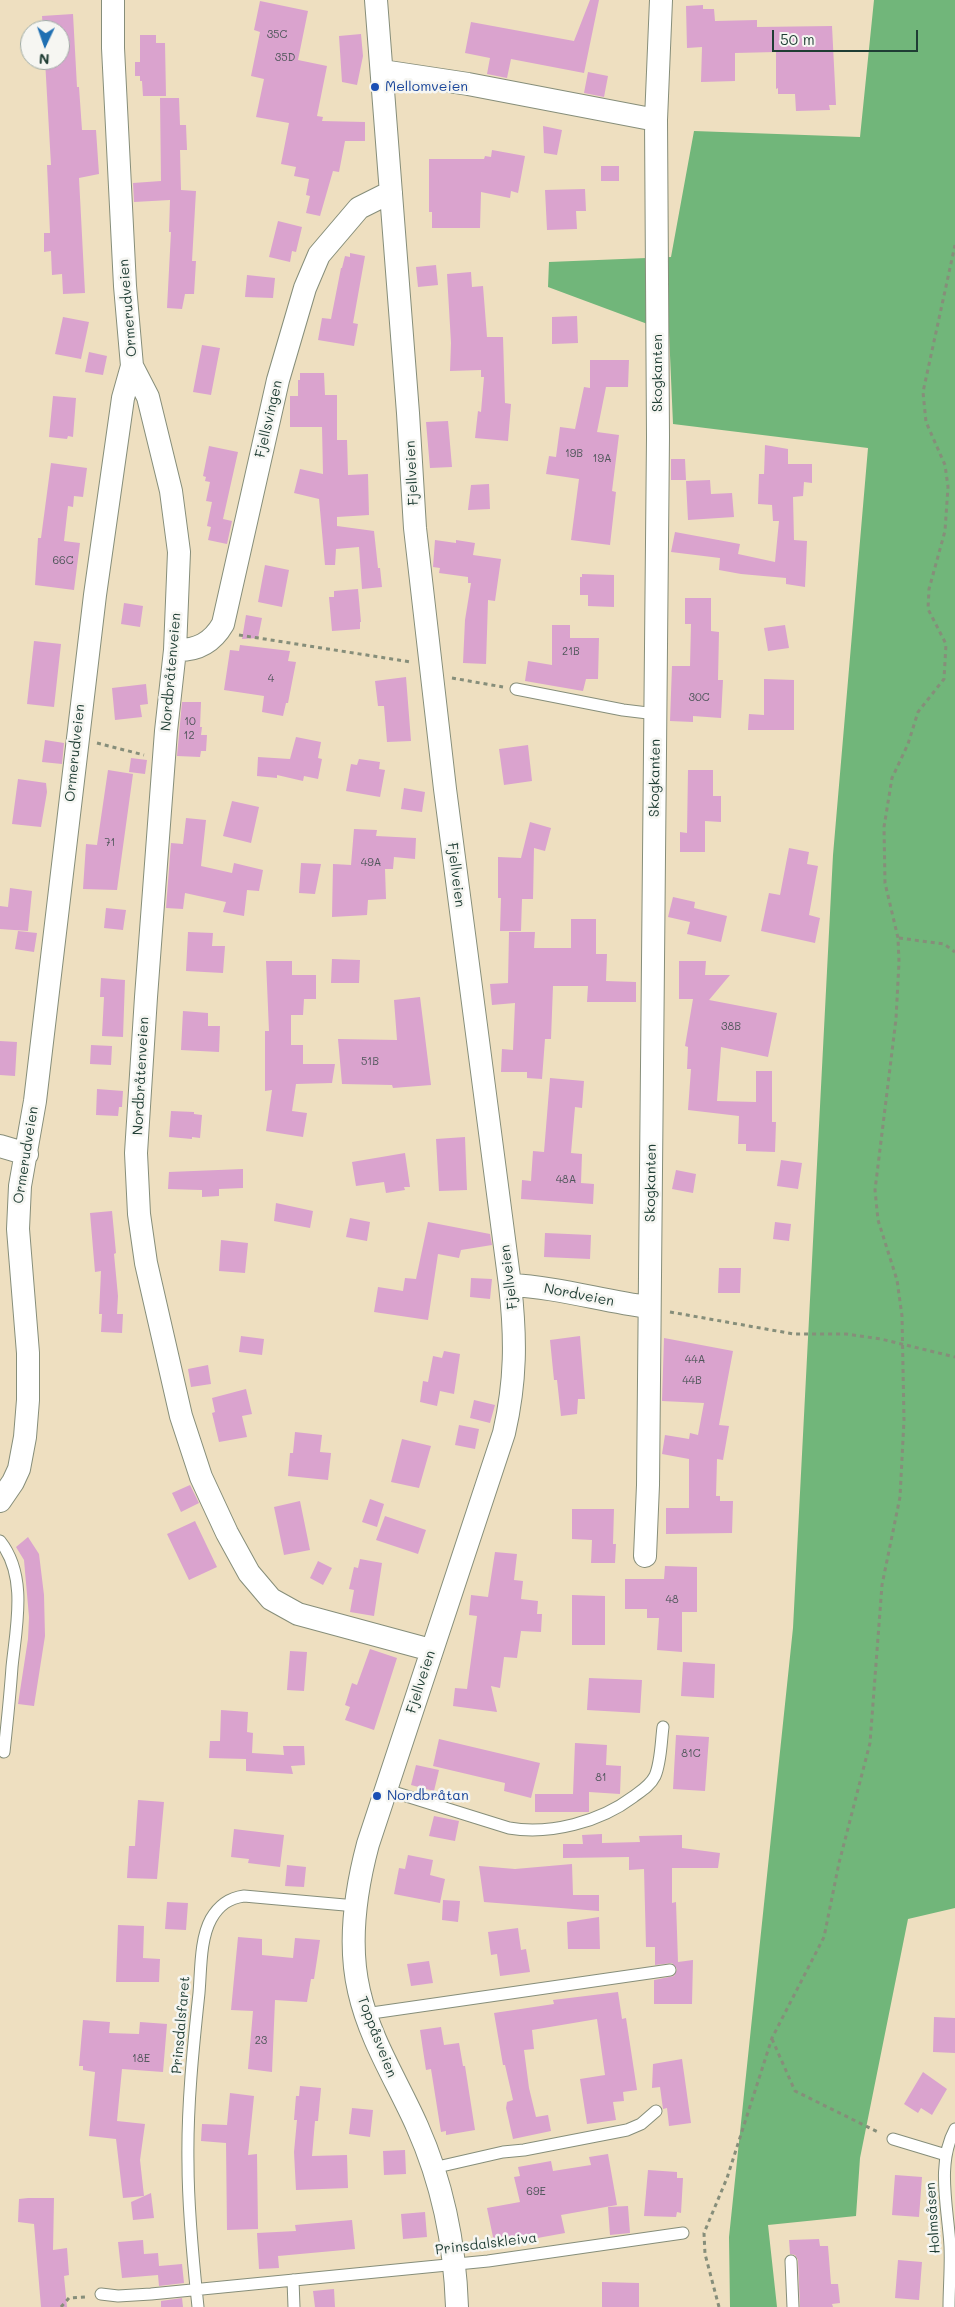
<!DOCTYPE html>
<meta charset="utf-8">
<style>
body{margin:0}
#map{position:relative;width:955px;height:2307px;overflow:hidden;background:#eedfc0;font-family:Mali,sans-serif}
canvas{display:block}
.north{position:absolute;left:20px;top:20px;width:50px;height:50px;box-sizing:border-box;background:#f6f6f2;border:1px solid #a0aca6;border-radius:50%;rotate:183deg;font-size:14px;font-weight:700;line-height:20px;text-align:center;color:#1f3d34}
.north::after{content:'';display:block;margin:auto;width:18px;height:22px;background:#1f6fb2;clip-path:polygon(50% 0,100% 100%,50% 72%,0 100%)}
.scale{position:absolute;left:772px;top:30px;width:146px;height:22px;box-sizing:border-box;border:2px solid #1f3d34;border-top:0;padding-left:6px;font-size:15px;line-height:18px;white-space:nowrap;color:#1f3d34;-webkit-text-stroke:4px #f6f6f2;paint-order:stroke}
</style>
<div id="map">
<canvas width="955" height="2307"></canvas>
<div class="north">N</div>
<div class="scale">50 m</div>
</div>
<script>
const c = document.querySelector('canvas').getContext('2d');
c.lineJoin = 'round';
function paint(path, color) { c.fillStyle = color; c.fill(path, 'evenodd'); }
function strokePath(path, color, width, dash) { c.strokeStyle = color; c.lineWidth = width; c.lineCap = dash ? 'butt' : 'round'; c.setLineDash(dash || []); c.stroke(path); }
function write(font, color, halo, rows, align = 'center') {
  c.font = font + ' Mali,sans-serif'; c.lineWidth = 5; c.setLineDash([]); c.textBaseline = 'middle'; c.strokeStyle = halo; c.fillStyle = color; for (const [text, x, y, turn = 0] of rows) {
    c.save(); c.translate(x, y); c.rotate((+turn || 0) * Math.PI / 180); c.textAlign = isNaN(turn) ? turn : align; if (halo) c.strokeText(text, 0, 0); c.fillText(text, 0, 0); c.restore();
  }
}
paint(new Path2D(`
 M874,0h81v1908l-47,11 -48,239 -4,58 -88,9 9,82h-47l-1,-70 64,-609 40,-773 35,-407 -195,-24 -4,-92 -121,-45 1,-25 122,-5 23,-126 166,6z`), '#71b67a');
paint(new Path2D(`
 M590,0h9l-15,73 -73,-14 -4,19 -20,-4 3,-16 -25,-5 6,-31 103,19z
 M260,1l48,10 -10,49 29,6 -10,50 6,1 -1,4 43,1v19h-20l-6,31 -6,-1 -13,45 -14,-3 4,-17 -4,-1 3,-16 -15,-3 2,-9 -15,-3 8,-41 -33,-6 8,-38 -13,-3 9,-44 -6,-2z
 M703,5v4h11l1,12 42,-1v7l75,-1 4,79h-7l1,5 -34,1 -1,-17h-17v-6l-2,1v-37l-41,1v28l-34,1 1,-35 -15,1 -1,-42z
 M73,14l4,73h2l3,43h14l3,44 -20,4 6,115 -22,1 -1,-20 -10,1 -1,-24 -7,1v-19h6l-3,-68h4l-6,-105h15v-30h-17l-1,-14z
 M361,34l2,22 -6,29 -15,-3 -3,-46z
 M140,35h16v8h9l1,53h-23l-1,-15h-2v-5h-5v-14h5z
 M588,72l20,4 -4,21 -20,-4z
 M160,98h19l1,27h6l1,25h-7l1,40 15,1 -4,70h4l-2,33h-9l-3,15 -15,-1 4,-76h-2l1,-32 -36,2 -1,-19 28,-2z
 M543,126l19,4 -5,25 -13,-2z
 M492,150l33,6 -7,37 -7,-2 -1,7 -29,-6 -1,36h-48v-16h-3v-53h55l1,-3 6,1z
 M601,166h18v15h-18z
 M585,189l1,22h-10l1,18 -30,1 -2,-40z
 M278,221l24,6 -6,25 -4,-1 -2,11 -21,-5z
 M350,253l15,3 -12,67 5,1 -4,22 -36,-6 4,-22 9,1 10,-51h1l3,-12 5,1z
 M436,265l2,20 -20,2 -2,-20z
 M471,272l1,15 11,-1 4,51h16l2,66 6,1 -3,37 -33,-3 3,-27 3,1 3,-35h-3v-7l-31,1 1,-28 -4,-69z
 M247,275l28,3 -2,20 -28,-1z
 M577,316l1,27 -26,1v-27z
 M63,317l26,5 -8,37 -26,-5z
 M202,345l18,3 -9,47 -18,-3z
 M89,352l18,4 -4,19 -18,-3z
 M590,360h39l-1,27h-22l-9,45 22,3 -7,56 4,1 -6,53 -39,-5 8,-61 -33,-5 3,-18 7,1 4,-30 15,2 9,-42 6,1z
 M300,373h24l1,22h12v45h10l1,35 20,-1 1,41 -32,2v9l37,5 4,37h2l2,19 -20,2 -3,-42 -23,2 -1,16h-10l-6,-66 -25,-6 6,-24 23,5 -1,-47h-32v-31h8v-16h2z
 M53,396l23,2 -3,39 -5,-1 -1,3 -18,-2z
 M448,421l4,46 -22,1 -4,-46z
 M765,445l23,4v15h24v19l-8,-1 -1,14 -10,1 1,43 13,1 -2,46 -19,-3v-6l-45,-4 -22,-4 1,-12 -49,-6 4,-20 65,12 -2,10 37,8 4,-41h-6l-1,-16 -14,-1 1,-30h5z
 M209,446l29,6 -15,67 9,2 -5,23 -19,-4 3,-13 -4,-1 5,-24 -6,-1 4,-19 -5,-1 1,-4 -3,-1z
 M671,459h14l1,21h-15z
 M51,463l36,5 -4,29 -9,-1 -1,11 -5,-1 -4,35 16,2 -6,47 -39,-5 3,-47h3z
 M710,480l1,14 21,-1 2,24 -46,3 -2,-39z
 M489,484l1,25 -22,1 3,-25z
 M435,540l21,3v-3l19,3 -2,12 28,4 -6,42 -7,-1 -2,64 -23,-1 2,-43 6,-37h-3v-6l-29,-4 1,-5 -7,-1z
 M265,565l24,5 -7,37 -24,-5z
 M582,574l32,1v32l-26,-1v-11h-8v-18h2z
 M358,589l3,33h-1v7l-28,2 -3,-34h5v-6z
 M685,598h26v33l8,1 -1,48h5l-2,38 -28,-2v6l-23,-1 2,-55h18l1,-42h-6z
 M124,603l19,3 -3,21 -19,-3z
 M246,615l16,3 -4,20 -16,1z
 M552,625h18v13h29l-1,41h-12l-3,12 -58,-10 3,-20 24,4z
 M785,625l4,23 -21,3 -4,-23z
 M34,641l27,3 -7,63 -27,-3z
 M240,645l50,6 -2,10 8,1 -8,41h-2l-3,13 -21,-4 2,-16 -40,-6 6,-40 9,1z
 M406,677l5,64 -24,1 -3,-36h-6l-3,-25z
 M764,679l30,1v50h-46l1,-16 15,1z
 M146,684l2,20 -8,1 2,12 -27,3 -3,-32z
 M182,702h19l-1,25h2l-1,8h6l-1,16h-5l-1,6 -23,-1z
 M296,737l25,5 -3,16 4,1 -4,20 -14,-3 -1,5 -26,-6v3l-20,-2 1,-19 32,2z
 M45,740l19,3 -2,21 -20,-2z
 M528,745l4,36 -28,4 -5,-36z
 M131,758l16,2 -2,14 -16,-2z
 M359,759l21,3 -1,7 6,1 -5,27 -34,-6 5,-27 6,1z
 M108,770l25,4 -16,116 -34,-1 3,-45 11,1z
 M688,770h25v26h8v26l-16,-1v31h-25v-20l7,1z
 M18,779l28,4 1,9 -6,35 -29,-3z
 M404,788l21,4 -3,20 -21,-3z
 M232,801l27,6 -8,36 -28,-7z
 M186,818l20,2 -5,46 31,7 2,-10 29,7 -4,21 -12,-1 -3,26 -21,-4 3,-10 -41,-9 -2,16 -17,-1 5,-65 12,1z
 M530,822l21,6 -6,23 -11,-3 -1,51h-11l-1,32h-21l1,-33h-3v-41l23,1z
 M354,829l23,1 -1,6 40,2 -1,21 -21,-2 -1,12h-8l1,30 -18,1 -1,15 -35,2 1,-53 18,1z
 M789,848l20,4 -2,12 11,2 -9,49 11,3 -5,25 -54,-12 8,-38 11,2z
 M301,863l20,1 -6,30 -16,-1z
 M10,888l22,3 -4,40 -28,-2v-23l8,1z
 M673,897l22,5 -1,6 33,8 -6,26 -34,-8 3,-12 -22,-5z
 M106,908l20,2 -3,20 -19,-2z
 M571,919h25v35h11l-1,27 30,1v20h-49l1,-16h-35l-2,53h-6l-3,40 -15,-1v-6h-26l1,-23 11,1 2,-47 -23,2 -2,-21 18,-1 1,-51h26l-1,16h37z
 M18,931l19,2 -3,19 -19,-3z
 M188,932l25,1 -1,13h13l-2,27 -37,-2z
 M332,959l28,1 -1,23h-28z
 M266,961h26v14h24v24h-12l-1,16h-12v30h12v19h32l-3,19 -36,1 -4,27 15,2 -4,24 -37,-6 6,-41 -7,1v-60h4z
 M679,961h27l-1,14h25l-21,25 68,13 -9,44 -47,-10 -4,54 39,1v-31h16v51h4l-1,30 -29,-1v-7h-8l1,-28 -51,-6 3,-41h-4l1,-22 -3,-1 8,-47h-14z
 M101,978l24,2 -2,57 -21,-1 2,-39h-4z
 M420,997l11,88 -38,3 -1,-3 -50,-1 -4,-45 59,1 -3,-40z
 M183,1011l25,2v13h12l-1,26 -38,-2z
 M0,1041l17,1 -2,34 -15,-1z
 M91,1045l21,1 -1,19 -21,-1z
 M550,1078l34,3 -2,27 -7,-1 -4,46 11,1 -1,29 13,1 -1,20 -72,-5 1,-19 9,1 2,-30 11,1z
 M97,1089l26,2 -1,16h-3l-1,9 -22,-1z
 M171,1111l23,1v2l8,1 -2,23 -8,-1v2l-23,-2z
 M465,1137l2,53 -28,1 -3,-52z
 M405,1153l5,34h-6l1,3 -19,3 -2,-11 -28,4 -4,-24z
 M781,1160l21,3 -4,26 -21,-3z
 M243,1169v19l-24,1v7l-17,1v-7l-34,-1 1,-17z
 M676,1170l20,4 -3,19 -21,-4z
 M276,1203l37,8 -3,17 -36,-7z
 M112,1211l4,42 -2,1 4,42 -1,18h6l-1,19 -21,-1 1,-18h-3l2,-43 -6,1 -5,-59z
 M350,1218l20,4 -3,19 -21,-4z
 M428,1222l62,12 2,11 -31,5 -2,8 -21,-4 -10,66 -54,-8 4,-25 25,4 2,-13 11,1z
 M775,1222l16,2 -2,17 -16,-2z
 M545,1233l46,2 -1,24 -46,-2z
 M221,1240l27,3 -3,30 -26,-2z
 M719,1268h22l-1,25h-22z
 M471,1278l21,1 -2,20 -20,-2z
 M241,1336l23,3 -2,16 -23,-3z
 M580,1336l5,63h-7l-1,15 -16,2 -4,-36h-3l-4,-40z
 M664,1338l69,13 -14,74 10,1 -6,34 -6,-1 -1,37h4v5h13l-1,32 -66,1v-26h23v-49l-27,-5 3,-19 24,4 1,-6 8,2 6,-32 -42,-2z
 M444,1351l16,3 -6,40 -14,-3 -3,15 -17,-4 3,-21 5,1 5,-26 9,2z
 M208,1365l3,19 -20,3 -3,-18z
 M246,1389l6,25 -10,2 5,21 -28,5 -7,-29 3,-1 -3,-14z
 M474,1400l21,5 -5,18 -20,-5z
 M459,1425l20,4 -4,20 -20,-4z
 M295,1432l27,3 -2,17 11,1 -3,27 -40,-4 2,-23h3z
 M402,1439l29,7 -12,42 -28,-6z
 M190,1485l9,18 -18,9 -9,-19z
 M370,1499l14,5 -7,23 -15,-5z
 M300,1501l10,49 -26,5 -10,-48z
 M572,1509h42l-1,35h3l-1,19h-24l1,-23 -20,-1z
 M385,1516l41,14 -8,24 -42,-14z
 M195,1521l22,46 -28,13 -22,-46z
 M28,1537l11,17 5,41 1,41 -11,70 -16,-2 10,-65 1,-22 -5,-57 -8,-13z
 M495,1552l22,2 -3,26 9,1 -2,18 17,2 -1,13h5l-1,18 -20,-1 -4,27 -13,-1 -4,31 -9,-2 6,26 -44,-6 2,-18 12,1 10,-73 -8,-1 2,-20 17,2z
 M360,1559l22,4 -8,53 -24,-4 4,-22 -5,-1 5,-22 4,1z
 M318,1561l14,7 -9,17 -13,-7z
 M665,1566l32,1v45h-15v40l-25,-2 2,-32h-12v-9h-22v-30h39z
 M572,1595l33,1v49h-33z
 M370,1649l27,9 -23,72 -29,-10 5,-13 -5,-2 7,-22 5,2z
 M290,1651l17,1 -3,39 -17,-1z
 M683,1662l32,2 -1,34 -33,-2z
 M589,1678l53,2 -2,33 -53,-3z
 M221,1710l27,2 -1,20 6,1 -1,20 32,2 -1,-9h21l1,19 -14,1 2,8 -47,-3v-12l-37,-1 1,-17h10z
 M676,1735l33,2 -4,54 -32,-2z
 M439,1739l101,24 -9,35 -27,-7 1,-8 -72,-17z
 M575,1743l32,2 -1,20 15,1 -1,28 -31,-2v20h-54v-18h38z
 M416,1765l23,5 -5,21 -23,-6z
 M138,1800l26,2 -7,77 -30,-1 2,-32h6z
 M434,1816l25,5 -4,20 -26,-5z
 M234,1829l50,6 -4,32 -32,-4 1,-4 -18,-2z
 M602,1834v9l38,-1 -1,-6 43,-1v13l38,5 -2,15h-46v35l4,-1 2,60 15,-2 -1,44h-38v-24l20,-4 3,-7 -5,-6 -17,2v-18h-9l-2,-78 -15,1v-13l-66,1v-14h20l-1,-9z
 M408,1855l25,5 -3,15 15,4 -5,24 -46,-9 5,-26 6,1z
 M572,1864l1,31h26v16l-115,-9 -5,-36 36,3z
 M287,1865l19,2 -2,20 -19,-1z
 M443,1900l17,1 -2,21 -16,-2z
 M167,1902l21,1 -2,27 -21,-1z
 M599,1917l1,32h-32l-1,-27z
 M118,1925l26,1 -1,32 17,1 -1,23h-43z
 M518,1928l3,22 5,-1 4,23 -30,4 -3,-22 -6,1 -3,-23z
 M238,1937l24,2v16l31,3 2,-20 25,2 -6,39h-3l-4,23 -32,-2 -3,72 -24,-3 5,-58 -22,-1z
 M429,1961l4,22 -22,3 -4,-22z
 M618,1992l4,27 4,-1 11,72 -14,2 1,9 -11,1 3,18 -29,4 -7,-45 25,-4 -8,-56 -65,11 2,19 -10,1 5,38 7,29 12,-2 3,16 -38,8 -7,-31 1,-6 6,-2 -8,-35h-2l-9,-52 60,-9 -1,-4z
 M934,2017l21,1v35l-22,-1z
 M83,2020l27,2 -1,11 30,1 1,-12 27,2 -4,48 -41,-3 -5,52 28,3 -5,36 4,36 -21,2 -7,-59 -27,-3 6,-64 -12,-2v-4h-4z
 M441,2027l3,18 15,-2 4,23h2l10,64 -29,5v-4l-5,1 -10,-63 -5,1 -6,-40z
 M682,2059l9,64 -22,3 -2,-18 -4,1 -3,-22 -8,1 1,-24z
 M923,2072l24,17 -15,26 -11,-7 -3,5 -14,-9z
 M300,2086l21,2 -3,33h-3l-3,35 35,-1 1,33 -52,2 -2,-38 3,-32h-3l2,-24h3z
 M230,2093l24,3 -6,59 9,-1 1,75 -31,1 -1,-87 -25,-2 1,-17 25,1z
 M352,2108l21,2 -3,27 -21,-3z
 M405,2150l1,24 -22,1 -1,-24z
 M608,2154l9,51 -56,10 4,18 -33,6 -1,-5 -37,8 -7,-34 33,-6 -6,-25 6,-1 -2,-9 33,-6 2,10 38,-6 -2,-8z
 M648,2170l29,2v6h6l-2,35 -4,-1 -1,5 -32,-1z
 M895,2175l27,2 -3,40 -27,-2z
 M151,2193l3,25 -21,2 -2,-18z
 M28,2198h26l-1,52 14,-2 2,27 -5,1 3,31h-26l-7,-83 -16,-2 1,-23z
 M628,2206l2,27 -20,2 -2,-28z
 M425,2212l2,25 -24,2 -2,-25z
 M352,2220l3,29 -77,7 1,12 -20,1 -2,-36 39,-2 -1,-6z
 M819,2239l1,7h8l3,38h7l2,19 -8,1 1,3h-33l-2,-47 -3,-5 -5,-1 -1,-14z
 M143,2240l1,14 14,-1 1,13 23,-2 2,19 -25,3 -1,-11 -36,3 -4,-36z
 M898,2260l24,2 -3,38 -24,-2z
 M602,2282l37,1v24h-37z
 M334,2289l1,18h-20l-2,-16z
 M182,2298l1,9h-22v-6z`), '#daa3ce');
const service = new Path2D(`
 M516,689l107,21 33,4
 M0,1541c28,35 16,86 12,126 -2,29 -5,57 -8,85
 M387,1790l122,38c41,7 91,-6 124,-31 8,-6 17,-11 22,-21 6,-14 6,-34 8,-49
 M365,2014l305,-44
 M893,2139l53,16
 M433,2168l70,-16 21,-2 103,-20 14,-6 15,-13
 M791,2261l2,46
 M293,2280l1,27
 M101,2294l17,2 33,-2 337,-33 195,-28
 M198,2307c-5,-47 -10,-96 -10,-144 -1,-56 5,-114 11,-170 2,-23 1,-54 12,-74 8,-14 18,-21 33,-23l112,10
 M949,2307c0,-20 2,-41 1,-61 -2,-38 -14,-82 5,-117`);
const minor = new Path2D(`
 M376,0l32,413 7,115 30,261 65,496c6,53 6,96 -6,148l-136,411c-12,45 -20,100 -9,147 11,49 38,90 58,135 25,56 38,120 40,181
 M382,71l86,13 188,36
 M132,366l16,31 23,94 8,61 -4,98 -9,81 -20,266 -10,156 3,61 7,49 35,153 20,61 26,56 22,40 22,26 27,15 133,36
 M175,650c22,1 37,-7 48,-26l55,-244 27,-92 14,-33 40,-47 32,-16
 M0,1146l27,8
 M510,1285c47,2 92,16 138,22
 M0,1501l13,-19 6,-13 6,-32 3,-37v-47l-10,-124 2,-43 15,-85 60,-506 28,-197 9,-32 -7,-80 -12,-238v-48
 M645,1556l3,-71 10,-1048 -2,-317 5,-120`);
strokePath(service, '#868e7a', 13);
strokePath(minor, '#868e7a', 24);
strokePath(new Path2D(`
 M239,635l172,27
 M452,678l51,9
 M97,743l47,12
 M899,938l45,6 11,8
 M670,1312l124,22h52l35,5 74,18
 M772,2039l23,52 85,42
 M61,2307l8,-9 16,-1 2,-2
 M719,2307l-14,-53 -1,-21 23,-55 45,-140 52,-101 15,-74 31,-120 12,-158 18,-88 4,-77 -2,-104 -5,-36 -19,-60 -3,-30 21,-171 3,-57 -1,-24 -13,-55 -1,-56 8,-49 16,-34 10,-32 26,-33 2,-35 -18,-35 1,-20 16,-58 3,-44 -3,-22 -19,-43 -3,-30 32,-147`), '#868e7a', 3, [4, 4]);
strokePath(service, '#fff', 11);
strokePath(minor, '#fff', 22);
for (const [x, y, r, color] of [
 [375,87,5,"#1a4fb4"],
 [377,1796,5,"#1a4fb4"]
]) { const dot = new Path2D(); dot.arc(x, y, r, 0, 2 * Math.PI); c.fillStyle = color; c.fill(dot); strokePath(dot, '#f6f6f2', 2); }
write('11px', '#4e565a', null, [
 ["35C",277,35],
 ["35D",285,58],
 ["19B",574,454],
 ["19A",602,459],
 ["66C",63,561],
 ["21B",571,652],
 ["4",271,679],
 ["30C",699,698],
 ["10",190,722],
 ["12",189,736],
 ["71",110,843],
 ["49A",371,863],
 ["38B",731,1027],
 ["51B",370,1062],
 ["48A",566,1180],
 ["44A",695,1360],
 ["44B",692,1381],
 ["48",672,1600],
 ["81C",691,1754],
 ["81",601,1778],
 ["23",261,2041],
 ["18E",141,2059],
 ["69E",536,2192]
]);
write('14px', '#164399', '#f6f6f2', [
 ["Mellomveien",385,87],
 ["Nordbråtan",387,1796]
], 'left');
write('14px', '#1f3d34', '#f6f6f2', [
 ["Ormerudveien",128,308,-95],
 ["Skogkanten",658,373,-90],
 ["Fjellsvingen",269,419,-77],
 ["Fjellveien",412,473,-93],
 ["Nordbråtenveien",171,672,-85],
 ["Ormerudveien",75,753,-84],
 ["Skogkanten",655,778,-89],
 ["Fjellveien",456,875,83],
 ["Nordbråtenveien",141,1076,-87],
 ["Ormerudveien",26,1155,-81],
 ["Skogkanten",651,1183,-89],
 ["Fjellveien",509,1277,-97],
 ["Nordveien",579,1295,11],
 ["Fjellveien",421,1682,-72],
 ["Prinsdalsfaret",181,2025,-85],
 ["Toppåsveien",377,2037,69],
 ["Holmsåsen",933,2218,-94],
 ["Prinsdalskleiva",486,2244,-7]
]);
</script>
